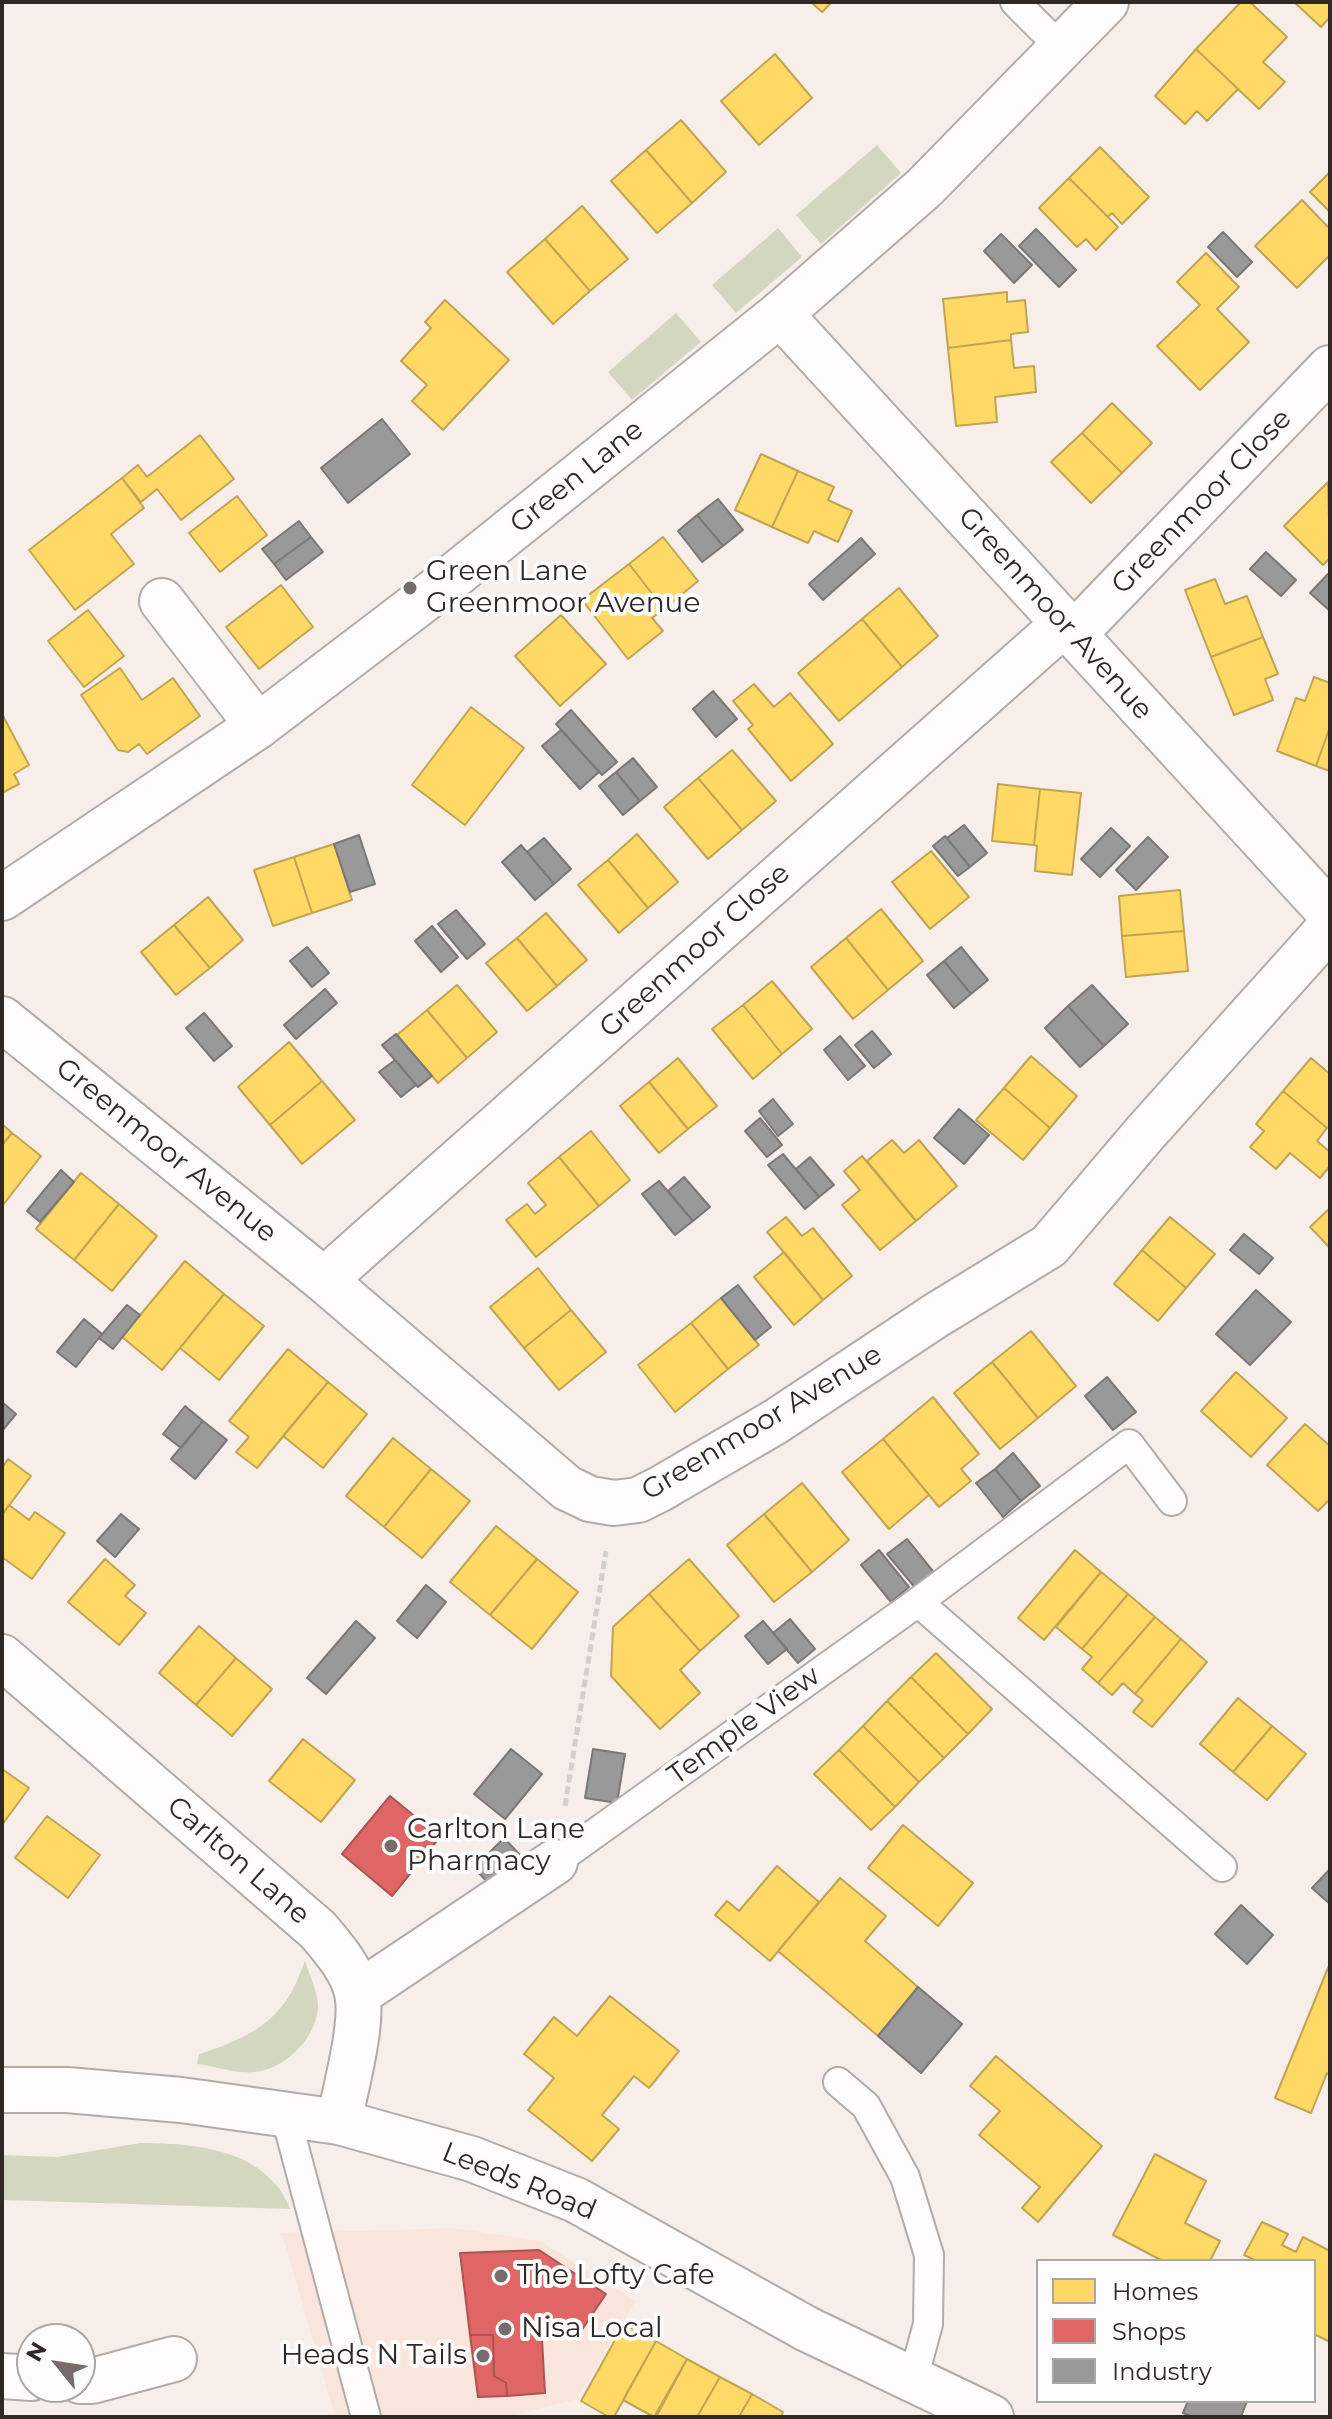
<!DOCTYPE html>
<style>
body{margin:0}
#map{position:relative;width:1332px;height:2419px;overflow:hidden;background:#f7eeea;font-family:Montserrat,sans-serif}
canvas{display:block}
.frame{position:absolute;inset:0;border:4px solid #302825;pointer-events:none}
.legend{position:absolute;left:1036px;top:2259px;width:280px;height:144px;box-sizing:border-box;background:#fcfcfc;border:2px solid #aaa7a6;margin:0;padding:10px 14px;list-style:none;font-size:24px;color:#302825}
.legend li{display:flex;align-items:center;gap:16px;height:40px}
.legend b{width:40px;border:2px solid #aaa7a6}
.north{position:absolute;left:16px;top:2323px;width:80px;height:80px;box-sizing:border-box;background:#fcfcfc;border:2px solid #aaa7a6;border-radius:50%;rotate:300deg;font-size:22px;font-weight:700;line-height:32px;text-align:center;color:#302825}
.north::after{content:'';display:block;margin:auto;width:28px;height:36px;background:#766d6a;clip-path:polygon(50% 0,100% 100%,50% 72%,0 100%)}
</style>
<div id="map">
<canvas width="1332" height="2419"></canvas>
<div class="frame"></div>
<ul class="legend">
<li><b style="height:22px;background:#ffd966"></b>Homes</li>
<li><b style="height:22px;background:#e06666"></b>Shops</li>
<li><b style="height:22px;background:#999"></b>Industry</li>
</ul>
<div class="north">N</div>
</div>
<script>
const c = document.querySelector('canvas').getContext('2d');
c.lineJoin = 'round';
function paint(path, color) { c.fillStyle = color; c.fill(path, 'evenodd'); }
function strokePath(path, color, width, dash) { c.strokeStyle = color; c.lineWidth = width; c.lineCap = dash ? 'butt' : 'round'; c.setLineDash(dash || []); c.stroke(path); }
function write(font, color, halo, rows, align = 'center') {
  c.font = font + ' Montserrat,sans-serif'; c.lineWidth = 8; c.setLineDash([]); c.textBaseline = 'middle'; c.strokeStyle = halo; c.fillStyle = color; for (const [text, x, y, turn = 0] of rows) {
    c.save(); c.translate(x, y); c.rotate((+turn || 0) * Math.PI / 180); c.textAlign = isNaN(turn) ? turn : align; if (halo) c.strokeText(text, 0, 0); c.fillText(text, 0, 0); c.restore();
  }
}
paint(new Path2D(`
 M454,2228l86,13 96,60 -59,98 -70,18h-172l-53,-184z`), '#fae5dd');
paint(new Path2D(`
 M877,145l24,28 -80,71 -25,-29z
 M778,228l24,29 -66,56 -24,-28z
 M676,313l25,29 -69,58 -24,-28z
 M305,1961c4,13 12,29 13,43 1,32 -33,66 -64,68 -18,2 -39,-6 -57,-8l2,-10c35,-11 70,-25 90,-58 7,-10 11,-24 16,-35z
 M140,2143c46,0 107,4 138,44 5,6 9,15 12,22l-288,-9v-45l55,2z`), '#d4d7c0');
const homes = new Path2D(`
 M811,2h21l-10,10z
 M1241,2h9l37,35 -24,25 22,20 -26,27 -63,-60z
 M1294,2h36v15l-9,10z
 M1196,49l42,40 -31,32 -10,-10 -12,13 -30,-28z
 M775,54l37,44 -53,47 -38,-44z
 M681,120l45,52 -34,31 -46,-53z
 M1100,147l49,50 -27,27 -10,-11 -4,4 -39,-39z
 M646,150l46,53 -35,30 -46,-52z
 M1330,172v40l-20,-20z
 M1069,178l49,49 -22,23 -10,-11 -9,8 -38,-39z
 M1302,200l28,29v26l-33,33 -42,-42z
 M582,206l46,53 -38,32 -45,-52z
 M545,239l45,52 -37,33 -46,-52z
 M1206,253l33,34 -22,22 32,33 -49,48 -43,-44 43,-41 -23,-23z
 M1007,292v10l18,-2 3,32 -17,2v6l-63,8 -5,-49z
 M445,300l64,60 -66,70 -31,-29 15,-16 -26,-24 30,-33 -6,-6z
 M1011,340l3,28 20,-2 2,26 -41,5 2,25 -41,4 -8,-78z
 M1112,403l40,40 -30,30 -40,-40z
 M1082,433l40,40 -31,30 -40,-41z
 M200,435l34,44 -53,41 -24,-31 -16,13 -19,-24 16,-13 9,12z
 M761,454l37,17 -26,56 -37,-17z
 M798,471l36,16 -6,13 24,11 -14,31 -24,-11 -6,12 -36,-16z
 M122,478l22,30 -33,26 23,30 -59,46 -46,-60z
 M1328,482l2,76 -7,7 -39,-39z
 M237,496l30,39 -47,37 -31,-39z
 M663,537l35,44 -34,28 -35,-45z
 M629,564l35,45 -12,9 11,13 -35,28 -46,-59z
 M1215,579l10,25 22,-8 16,41 -52,20 -26,-67z
 M281,585l32,42 -54,42 -33,-42z
 M899,588l39,48 -36,31 -40,-48z
 M88,610l36,46 -40,31 -36,-46z
 M561,615l45,49 -46,42 -45,-50z
 M862,619l40,48 -63,54 -41,-48z
 M1263,637l15,37 -13,5 8,21 -39,15 -23,-58z
 M120,668l22,32 31,-22 27,38 -53,38 -8,-10 -11,8 -10,-2 -37,-55z
 M1314,677l16,6v44l-14,39 -39,-15 19,-53 9,3z
 M754,684l20,23 16,-14 43,51 -42,37 -43,-52 5,-4 -20,-24z
 M471,707l53,41 -59,77 -53,-40z
 M2,714l27,51 -15,9 5,10 -17,9z
 M1330,727v44l-14,-5z
 M732,750l44,51 -34,29 -44,-52z
 M698,778l44,52 -34,29 -44,-52z
 M998,784l42,5 -6,56 -42,-4z
 M1040,789l41,4 -9,82 -37,-4 2,-25 -3,-1z
 M637,834l41,48 -30,26 -40,-48z
 M334,844l18,56 -40,13 -18,-56z
 M931,851l38,46 -39,32 -38,-47z
 M294,857l18,56 -39,13 -19,-56z
 M608,860l40,48 -29,25 -41,-48z
 M1180,890l4,41 -62,5 -3,-40z
 M208,897l35,43 -33,28 -36,-43z
 M881,909l42,52 -35,29 -42,-52z
 M546,913l41,47 -30,26 -40,-48z
 M174,925l36,43 -34,27 -35,-43z
 M1184,931l4,40 -62,6 -4,-41z
 M517,938l40,48 -30,25 -41,-48z
 M846,938l42,52 -35,29 -42,-52z
 M772,981l40,48 -30,25 -39,-49z
 M457,985l40,47 -30,26 -40,-48z
 M743,1005l39,49 -29,25 -41,-50z
 M427,1010l40,48 -29,25 -41,-48z
 M289,1042l33,39 -52,44 -32,-38z
 M1031,1056l46,40 -27,32 -46,-40z
 M678,1058l39,48 -29,23 -39,-47z
 M1311,1058l19,16v52l-3,2 -44,-37z
 M322,1081l33,39 -53,44 -32,-39z
 M649,1082l39,47 -29,24 -39,-47z
 M1004,1088l46,40 -27,32 -47,-40z
 M1283,1091l44,37 -10,13 13,11v14l-10,12 -30,-25 -14,16 -26,-22 14,-16 -8,-7z
 M2,1124l10,9 -10,12z
 M591,1131l39,49 -31,26 -40,-49z
 M12,1133l29,23 -38,49 -1,-60z
 M892,1140l12,13 15,-13 38,46 -41,35 -49,-60z
 M862,1156l54,65 -36,29 -38,-45 18,-15 -16,-19z
 M559,1157l40,49 -63,51 -30,-37 21,-16 8,10 11,-9 -18,-22z
 M81,1173l38,31 -45,56 -38,-31z
 M119,1204l38,32 -45,55 -38,-31z
 M1330,1208v40l-20,-21z
 M786,1217l16,19 11,-8 39,48 -29,24 -56,-68z
 M1170,1217l45,37 -29,34 -44,-38z
 M1142,1250l44,38 -28,33 -44,-37z
 M784,1252l39,48 -29,25 -40,-48z
 M185,1261l39,33 -62,76 -40,-33z
 M538,1268l33,42 -47,38 -34,-41z
 M224,1294l40,32 -45,54 -39,-32z
 M721,1298l38,47 -31,24 -37,-46z
 M571,1310l35,42 -47,38 -35,-42z
 M691,1323l37,46 -53,43 -37,-47z
 M1031,1331l45,55 -38,32 -46,-56z
 M288,1349l40,33 -71,86 -21,-16 13,-15 -20,-16z
 M992,1362l46,56 -38,31 -46,-56z
 M1236,1372l51,46 -36,39 -50,-46z
 M328,1382l39,32 -44,54 -40,-32z
 M933,1397l46,57 -18,15 10,12 -32,26 -56,-68z
 M1305,1424l25,22v53l-12,12 -51,-46z
 M393,1438l38,31 -47,58 -38,-31z
 M883,1439l46,56 -40,34 -47,-57z
 M8,1459l23,17 -29,39v-47z
 M431,1469l39,32 -48,57 -38,-31z
 M802,1483l47,57 -37,32 -48,-58z
 M9,1505l20,15 6,-8 30,21 -33,46 -30,-22v-42z
 M764,1514l48,58 -38,30 -47,-57z
 M496,1526l41,33 -47,56 -40,-33z
 M1075,1550l26,22 -57,68 -26,-22z
 M105,1559l30,26 -10,11 21,17 -27,32 -51,-43z
 M537,1559l41,33 -46,57 -42,-34z
 M689,1559l50,57 -39,35 -51,-57z
 M1101,1572l27,22 -46,55 -26,-22z
 M649,1594l51,57 -20,19 20,23 -40,36 -49,-53 2,-49z
 M1128,1594l27,23 -57,66 -16,-14 10,-12 -10,-8z
 M1155,1617l26,22 -46,55 -12,-11 -11,12 -14,-12z
 M199,1626l37,32 -40,47 -37,-32z
 M1181,1639l26,23 -55,65 -19,-15 10,-12 -8,-6z
 M936,1653l56,56 -24,25 -57,-57z
 M236,1658l36,31 -40,47 -36,-31z
 M911,1677l57,57 -24,24 -57,-57z
 M1238,1698l34,28 -39,46 -33,-28z
 M887,1701l57,57 -25,24 -56,-56z
 M863,1726l56,56 -24,25 -56,-57z
 M1272,1726l34,28 -39,46 -34,-28z
 M303,1739l52,41 -34,42 -52,-41z
 M839,1750l56,57 -24,23 -57,-56z
 M2,1769l27,19 -27,37z
 M47,1816l53,39 -32,43 -53,-40z
 M903,1825l70,58 -35,43 -70,-58z
 M777,1866l42,36 -49,59 -55,-46 12,-14 12,10z
 M840,1878l46,38 -21,25 53,46 -40,49 -100,-85z
 M1330,1963v111l-3,-1 -16,40 -36,-15z
 M610,1996l69,55 -30,37 -15,-12 -32,39 17,14 -27,32 -64,-51 26,-32 -30,-24 30,-37 23,19z
 M996,2056l106,90 -64,76 -16,-14 18,-21 -61,-52 21,-24 -30,-25z
 M1155,2154l51,27 -21,42 35,18 -10,20h-47l-50,-26z
 M1262,2222l26,12 -6,11 14,7 7,-15 27,14v91l-16,-8v-73h-57l-13,-6z
 M624,2324l32,17 -42,76h-5l-28,-16z
 M656,2341l31,18 -33,58 -31,-17z
 M687,2359l33,18 -23,40h-41z
 M720,2377l32,17 -13,23h-42z
 M752,2394l31,18 -2,5h-42z`);
paint(homes, '#ffd966');
strokePath(homes, '#c1a452', 2);
const shops = new Path2D(`
 M390,1796l50,41 -48,59 -50,-42z
 M539,2250l67,44 -31,46 -34,-18 4,71 -38,3 -1,-13 -12,-7 -1,-41h-23l-10,-82z
 M470,2335h23l1,41 12,7 1,13 -29,1z`);
paint(shops, '#e06666');
strokePath(shops, '#ab5352', 2);
const industry = new Path2D(`
 M1036,229l40,41 -17,17 -40,-41z
 M1223,232l29,30 -15,15 -29,-30z
 M1001,234l31,31 -18,18 -30,-32z
 M382,419l28,35 -62,49 -27,-35z
 M718,499l25,31 -20,16 -26,-31z
 M697,515l26,31 -21,16 -24,-31z
 M299,521l12,16 -37,27 -12,-15z
 M311,537l12,15 -37,28 -12,-16z
 M861,538l14,16 -52,46 -14,-16z
 M1266,552l30,28 -15,16 -31,-27z
 M1328,574l2,2v35l-20,-18z
 M713,691l24,28 -21,18 -23,-28z
 M571,710l46,52 -15,13 -46,-51z
 M561,730l38,42 -19,17 -38,-43z
 M633,758l24,29 -17,14 -24,-29z
 M616,772l24,29 -17,14 -24,-29z
 M964,825l23,28 -17,14 -23,-29z
 M1111,828l19,18 -30,31 -19,-18z
 M359,835l16,49 -25,8 -16,-48z
 M945,836l25,31 -12,9 -25,-30z
 M1148,837l20,20 -32,33 -20,-20z
 M544,838l27,31 -17,15 -27,-32z
 M521,845l33,39 -19,16 -33,-38z
 M456,910l29,34 -18,15 -29,-35z
 M432,926l26,31 -17,15 -26,-31z
 M307,947l22,26 -17,14 -22,-26z
 M961,947l27,33 -17,14 -27,-33z
 M944,961l27,33 -17,14 -27,-33z
 M1092,985l36,39 -24,22 -36,-40z
 M325,989l12,14 -41,36 -12,-14z
 M1068,1006l36,40 -24,21 -35,-39z
 M204,1013l28,33 -18,15 -28,-33z
 M872,1031l19,23 -17,14 -19,-23z
 M396,1034l36,42 -14,11 -36,-42z
 M840,1036l25,30 -17,14 -24,-30z
 M395,1060l21,25 -15,12 -22,-25z
 M773,1099l20,25 -15,12 -19,-25z
 M959,1109l30,26 -25,29 -30,-26z
 M760,1118l22,27 -15,12 -22,-26z
 M783,1154l36,43 -14,12 -37,-44z
 M810,1157l24,28 -15,12 -23,-28z
 M61,1170l13,12 -34,40 -13,-11z
 M684,1177l26,30 -17,14 -25,-30z
 M659,1181l34,40 -18,14 -33,-41z
 M1244,1234l29,24 -14,16 -29,-24z
 M738,1285l33,42 -16,13 -34,-42z
 M1256,1290l35,32 -41,43 -34,-31z
 M127,1305l13,10 -27,34 -14,-11z
 M84,1319l18,15 -26,33 -19,-15z
 M1107,1377l29,35 -23,18 -28,-34z
 M2,1402l14,12 -14,17z
 M185,1406l18,15 -22,27 -18,-14z
 M203,1421l24,19 -32,39 -24,-20z
 M1013,1453l27,33 -19,15 -26,-32z
 M995,1469l26,32 -18,16 -27,-34z
 M121,1514l18,15 -24,28 -18,-16z
 M907,1539l29,36 -19,15 -30,-36z
 M879,1550l30,37 -18,15 -30,-37z
 M426,1585l20,17 -29,36 -20,-17z
 M790,1619l25,30 -17,14 -25,-30z
 M356,1621l19,17 -49,56 -19,-16z
 M763,1621l24,28 -19,15 -23,-28z
 M511,1749l31,25 -37,45 -31,-25z
 M593,1749l32,5 -8,49 -32,-5z
 M504,1838l18,19 -30,30 -18,-19z
 M1330,1869v35l-18,-16z
 M1241,1905l32,30 -26,29 -32,-30z
 M918,1987l44,37 -41,49 -43,-37z
 M1188,2401h59l-6,16h-48l-10,-4z`);
paint(industry, '#999');
strokePath(industry, '#7a7776', 2);
const lane = new Path2D(`
 M1015,2l47,47
 M918,1602l304,265
 M555,1862l363,-260 211,-158 43,57
 M838,2082l28,24 39,71 24,78 -1,69 -15,55
 M286,2117l80,300`);
const street = new Path2D(`
 M780,314l550,599
 M162,601l96,125
 M1073,635l257,-267
 M2,1019l322,261 243,208 23,11 24,4 24,-3 22,-11 115,-67 160,-106 114,-70 97,-114 184,-205
 M324,1280l741,-657
 M358,1994l197,-132
 M2,2376l30,2
 M80,2381h12l82,-22`);
const secondary = new Path2D(`
 M2,898l256,-172 172,-131 350,-281 144,-126 182,-186
 M2,1657l316,273c15,18 34,39 39,63 7,30 -12,97 -18,129`);
const primary = new Path2D(`
 M2,2090h65l114,10 158,22 133,37 104,41 231,129 184,88`);
strokePath(lane, '#b3aba8', 32);
strokePath(street, '#b3aba8', 48);
strokePath(secondary, '#b3aba8', 48);
strokePath(primary, '#b3aba8', 48);
strokePath(new Path2D(`
 M565,1806l41,-255`), '#d3cfcd', 5, [8, 4]);
strokePath(lane, '#fefcfc', 28);
strokePath(street, '#fefcfc', 44);
strokePath(secondary, '#fefcfc', 44);
strokePath(primary, '#fefcfc', 44);
for (const [x, y, r, color] of [
 [410,588,8,"#766d6a"],
 [391,1846,8,"#766d6a"],
 [501,2276,8,"#766d6a"],
 [505,2329,8,"#766d6a"],
 [483,2356,8,"#766d6a"]
]) { const dot = new Path2D(); dot.arc(x, y, r, 0, 2 * Math.PI); c.fillStyle = color; c.fill(dot); strokePath(dot, '#fcfcfc', 3); }
write('28px', '#302825', '#fcfcfc', [
 ["Green Lane",577,477,-39],
 ["Greenmoor Close",1202,502,-46],
 ["Greenmoor Avenue",1055,614,48],
 ["Greenmoor Close",695,951,-42],
 ["Greenmoor Avenue",166,1151,39],
 ["Greenmoor Avenue",762,1423,-31],
 ["Temple View",744,1726,-36],
 ["Carlton Lane",238,1861,41],
 ["Leeds Road",519,2182,22]
]);
write('28px', '#302825', '#fcfcfc', [
 ["Green Lane",426,572],
 ["Greenmoor Avenue",426,604],
 ["Carlton Lane",407,1830],
 ["Pharmacy",407,1862],
 ["The Lofty Cafe",517,2276],
 ["Nisa Local",521,2329],
 ["Heads N Tails",467,2356,"right"]
], 'left');
</script>
